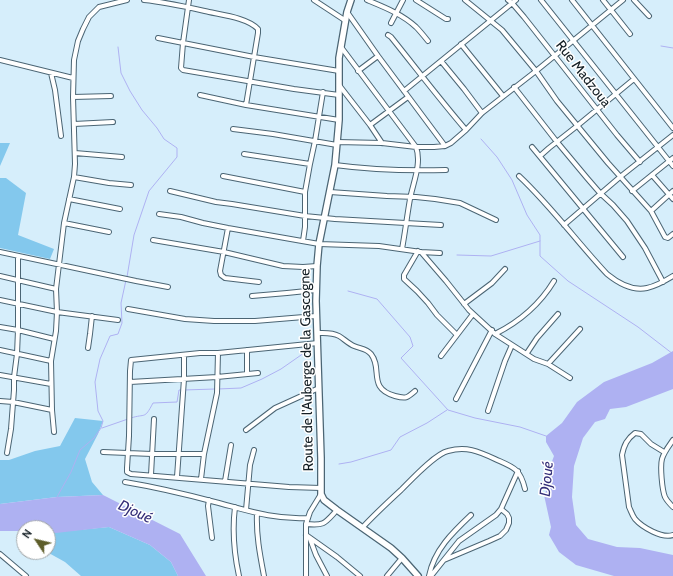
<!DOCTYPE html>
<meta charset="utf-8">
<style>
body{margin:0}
#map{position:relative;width:673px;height:576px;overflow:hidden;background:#d6eefb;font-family:Cabin,sans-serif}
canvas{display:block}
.north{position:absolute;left:16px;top:520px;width:40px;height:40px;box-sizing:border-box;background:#fff;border:1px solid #a1a5a7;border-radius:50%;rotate:305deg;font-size:11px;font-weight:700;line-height:16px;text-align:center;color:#131e24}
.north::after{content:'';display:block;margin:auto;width:14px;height:18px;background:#5e5e2b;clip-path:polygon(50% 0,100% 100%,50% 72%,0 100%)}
</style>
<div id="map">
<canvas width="673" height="576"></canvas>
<div class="north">N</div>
</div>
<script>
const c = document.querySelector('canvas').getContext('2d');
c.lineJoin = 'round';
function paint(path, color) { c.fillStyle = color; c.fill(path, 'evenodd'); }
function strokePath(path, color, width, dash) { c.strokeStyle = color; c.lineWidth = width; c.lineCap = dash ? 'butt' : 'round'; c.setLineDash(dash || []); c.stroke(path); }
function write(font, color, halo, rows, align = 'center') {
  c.font = font + ' Cabin,sans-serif'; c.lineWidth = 3; c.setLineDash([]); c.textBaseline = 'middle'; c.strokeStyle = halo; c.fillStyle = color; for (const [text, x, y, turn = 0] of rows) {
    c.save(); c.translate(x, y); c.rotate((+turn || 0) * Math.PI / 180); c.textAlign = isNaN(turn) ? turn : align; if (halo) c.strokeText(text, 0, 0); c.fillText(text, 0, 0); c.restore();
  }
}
paint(new Path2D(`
 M0,143h10l-10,23z
 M0,178h6l20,15 -8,42 36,14 -4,10 -50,-11z
 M75,418l28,3 -5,13 -13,25 7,23 11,13 -46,2 -57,7v-44h9l26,-9 25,-5z
 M109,527l41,18 21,17 7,14h-97l-16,-14 -18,-10h1v-20h8z`), '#83c8ed');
paint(new Path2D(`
 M673,351v38l-47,18 -16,2 -5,10 -10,3 -12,16 -9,28 -2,31 4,28 12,14 29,8 23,1 33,7v21h-59l-38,-11 -17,-13 -10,-17 2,-8 -7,-32 5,-10 -4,-5 9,-24 -8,-14v-6l16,-13 15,-21 27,-20 48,-19z
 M103,495l77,39 26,42h-28l-7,-14 -21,-17 -41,-18 -53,6 -8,-1v-4h-24v3h-24v-27l57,-7z`), '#aeb1f2');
strokePath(new Path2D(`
 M661,46l12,2
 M118,47l3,26 9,18 12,19 15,18 7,11 13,9v9l-28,34 -15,44 -7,42
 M481,139l16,18 15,23 15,35 13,20v21l28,25 70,46 35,27
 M457,255l34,1 49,-15
 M348,291l29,8 33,38 3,9 -12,12 47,52 27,8 45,9 26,9
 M218,389l23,-1 21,-9 19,-10 23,-16
 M184,390l31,-1
 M131,418c15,-5 13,2 22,-15l24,-1 2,-12h2
 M102,428l26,-9
 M339,464l12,-2 40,-12 9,-13 27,-14 20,-13
 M57,497l14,-25 9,-22 14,-12 7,-10 2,-7 -5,-10 -3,-29 5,-23 10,-23 8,-2 4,-11 -1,-20 5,-23`), '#aeb1f2', 1);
const street = new Path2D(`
 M144,0c22,2 43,7 65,12 14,3 39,6 49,17v4l-12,72
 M189,0l-6,43 -2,25 2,2 111,19 45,6
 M314,0l32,21
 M367,0c17,7 35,14 49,27 4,4 8,9 12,14
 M416,0l30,19h2
 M465,0l37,30 34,41 21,30 51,62 43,48 14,26 3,1 5,-4
 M508,0l4,3 12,14 93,118 23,27
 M541,0l132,166
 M572,0l101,128
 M603,0l27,34
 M634,0l15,16
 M347,12l31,44 67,90
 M391,23l12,-23
 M388,35l3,2c25,31 49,63 75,93
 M158,38l96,19 85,14
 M461,44l42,52
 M341,47l75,100c6,16 -3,36 -6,52 -3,17 -5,34 -8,50
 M0,60l73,18
 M441,61l23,28 18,24
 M358,71l20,-15
 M51,73l4,17 6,46
 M339,85l31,40 12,18
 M514,87l43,55 30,36 13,15 13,12 14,16 18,27 18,34
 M404,91l112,-91
 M200,95l46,10 93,15
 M73,97l38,-1
 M74,124l39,-2
 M370,125l38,-28
 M233,129l40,5 64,11
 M337,142l45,1 34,4h18l11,-1 6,-3 15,-13 16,-17 54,-42 87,-71
 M532,147l91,110
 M75,153l47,4
 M244,154l66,10
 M540,156l9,-8 28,-22 57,-47
 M335,165c37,5 74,6 111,5
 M652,175l21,24
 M223,176l82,16
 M519,176c32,30 58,66 88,98 11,9 26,17 40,14 9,-2 18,-7 26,-12
 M74,177l35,6 22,2
 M170,191l46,11 16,2 73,12 30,3 106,6
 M632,191l41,-33
 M330,192l57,4 29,1 19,2 25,4 36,17
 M69,199l51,10
 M651,211l22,-20
 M159,214l22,3 22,6 25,5 91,16 60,2 42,6 25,29 23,29 26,24 39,25 14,5 22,14
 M64,223l45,9
 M564,225l56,-48 53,-42
 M228,228l-8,43 1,4 4,3 34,4
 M153,240l71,12 59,14 20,1 14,-1
 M303,241l2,-14v-35l5,-28 5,-23 8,-49
 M418,251l-14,24v4l13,12 11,12 9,12 20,20
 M0,252l136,29 32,6
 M421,252l19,1
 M0,276l56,13
 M252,296l35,-3 29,-3
 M0,300l57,12 61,8
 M464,304l28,-21 13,-14
 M128,309l57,10 29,2h41l61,-5
 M0,327l18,3 36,9
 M317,333c7,0 15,-1 22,3 5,3 10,8 15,10 7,3 12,2 17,8 12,15 -4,34 24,42 11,3 12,2 20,-5
 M495,334c24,-12 45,-30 59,-53
 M318,343l-100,10h-18l-69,7 -1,11 -1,65 -2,32v4l4,2 158,13 32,1
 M88,348l2,-14 2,-18
 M0,350l51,11
 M247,350v24
 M527,353l10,-15 21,-24
 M441,356l32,-42
 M548,364l32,-35
 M0,375l51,9
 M130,382l87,-5 41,-4
 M456,399l36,-69
 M0,401l13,1 39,8
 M488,411l17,-50 7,-16
 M246,430l29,-22 44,-20
 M54,432l-2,-22 -1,-49 5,-30 1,-19 -1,-23 8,-66 10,-46 1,-13 -2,-67 1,-37 4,-19 5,-12 6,-12 10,-10 28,-7
 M673,440c-4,6 -9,12 -11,19 -2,7 0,31 3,38 2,4 5,7 8,10
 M103,452l49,2h52
 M664,452l-13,-8 -10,-10 -6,-1c-8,6 -11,12 -13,22l7,52c2,4 3,8 6,12 7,8 27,20 38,16
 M7,453l4,-24 3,-39v-13l3,-23 1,-24v-74
 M151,475l3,-56
 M177,477l7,-98v-24
 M201,479l3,-25 13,-61 1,-40
 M225,481l6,-36
 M125,482c30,5 60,12 90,20 31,8 59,18 93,16
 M209,500l-1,6 4,32
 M235,507c-3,24 -1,46 4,69
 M246,510l4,-45 4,-15
 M257,513c-1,22 3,42 7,63
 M306,524c19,2 19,-1 31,-14
 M362,528c12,-13 26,-26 39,-38 11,-11 34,-36 47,-39 18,-5 30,0 47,8 18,8 25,9 30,30
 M306,535l31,22 23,19
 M310,539l6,16 11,21
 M0,554l26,22
 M444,560l45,-19 11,-5 6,-6 3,-7v-5l-2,-4 -6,-5
 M306,576v-52l4,-12 11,-18
 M387,576l15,-18
 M429,576c5,-26 24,-44 42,-61
 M431,576l28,-35 37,-26 5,-6 17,-38`);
const secondary = new Path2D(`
 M351,0l-4,12 -8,46v62l-4,45 -16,79 -2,22 -1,35 5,157v36l3,6 13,10 54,38 11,10 16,18`);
strokePath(street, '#4b6574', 6);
strokePath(secondary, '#4b6574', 8);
strokePath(street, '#fff', 4);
strokePath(secondary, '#fff', 5.5);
write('14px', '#131e24', '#fff', [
 ["Rue Madzoua",583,74,52],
 ["Route de l'Auberge de la Gascogne",307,370,-91]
]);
write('italic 15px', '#342e78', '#fff', [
 ["Djoué",547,479,-85],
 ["Djoué",135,512,24]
]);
</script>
